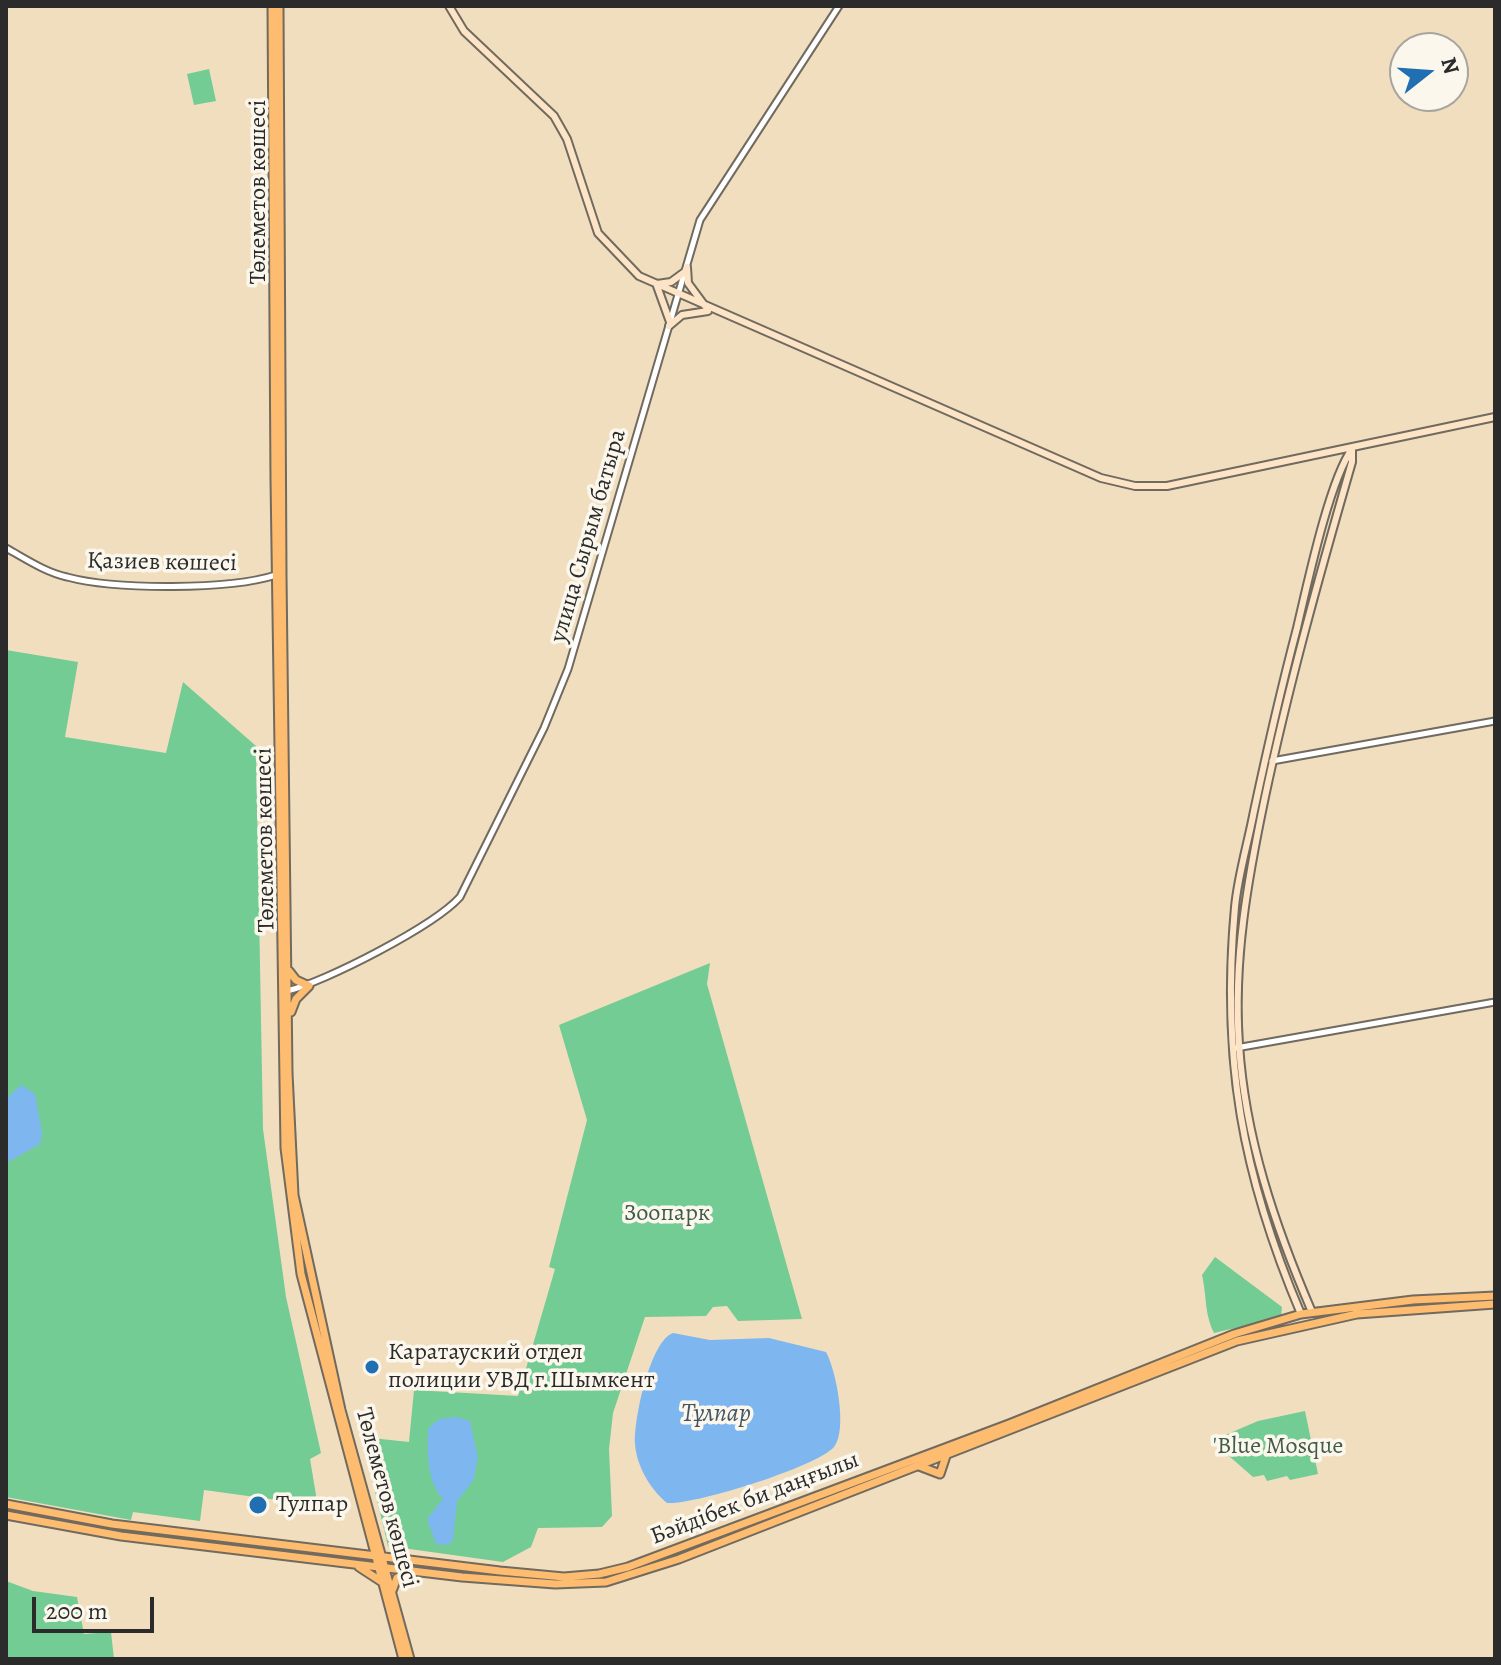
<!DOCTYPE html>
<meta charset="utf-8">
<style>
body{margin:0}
#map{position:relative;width:1501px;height:1665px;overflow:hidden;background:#f1debf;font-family:Alegreya,serif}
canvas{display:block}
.frame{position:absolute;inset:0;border:8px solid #2b2b2b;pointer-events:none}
.north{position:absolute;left:1389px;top:32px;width:80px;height:80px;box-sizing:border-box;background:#fbf7ec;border:2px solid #a8a59f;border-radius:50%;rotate:73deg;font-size:22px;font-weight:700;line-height:32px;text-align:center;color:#2b2b2b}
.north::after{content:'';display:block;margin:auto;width:28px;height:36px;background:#1f6fb2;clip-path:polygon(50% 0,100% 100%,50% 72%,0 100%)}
.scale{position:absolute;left:32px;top:1597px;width:122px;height:36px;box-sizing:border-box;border:4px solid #2b2b2b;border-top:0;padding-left:10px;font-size:24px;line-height:28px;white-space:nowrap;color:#2b2b2b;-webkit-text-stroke:6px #fbf7ec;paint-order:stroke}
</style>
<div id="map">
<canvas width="1501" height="1665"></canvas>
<div class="frame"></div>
<div class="north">N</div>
<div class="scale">200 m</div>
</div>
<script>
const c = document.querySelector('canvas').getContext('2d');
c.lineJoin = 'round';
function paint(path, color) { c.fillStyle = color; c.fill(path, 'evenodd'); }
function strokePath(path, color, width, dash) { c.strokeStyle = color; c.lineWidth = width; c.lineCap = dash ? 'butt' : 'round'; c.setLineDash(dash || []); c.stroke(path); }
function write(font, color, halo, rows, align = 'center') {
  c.font = font + ' Alegreya,serif'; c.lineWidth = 7; c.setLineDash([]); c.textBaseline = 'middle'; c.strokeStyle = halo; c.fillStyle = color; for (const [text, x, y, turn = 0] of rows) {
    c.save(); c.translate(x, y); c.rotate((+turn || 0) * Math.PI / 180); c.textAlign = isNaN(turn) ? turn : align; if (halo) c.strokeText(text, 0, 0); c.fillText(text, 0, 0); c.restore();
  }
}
paint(new Path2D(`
 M209,69l7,32 -22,4 -7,-31z
 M6,650l72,12 -13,75 101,16 17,-71 73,64 7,383 23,168 35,156 -11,6 6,36 -2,10 -110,-15 -4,31 -67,-9 -2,8 -125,-23z
 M710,963l-3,21 95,335 -64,2 -11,-15 -14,1 -7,9 -61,1 -32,96 -4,36 3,67 -10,11 -64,1 -7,19 -28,15 -115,-16 -26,-109 47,5 5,-52 104,6 37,-127 -6,-2 38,-147 -28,-95z
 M1215,1257l67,50 -1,10 -67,16c-10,-21 -7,-36 -12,-58z
 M1305,1411l13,63 -28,6 -3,-4 -20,5 -3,-6 -11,2 -32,-28 2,-13 35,-15z
 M6,1581l27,10 44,6 7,37 27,-2 3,27h-108z`), '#72cc93');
paint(new Path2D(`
 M21,1085l14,9 7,39 -2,11 -34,19v-64z
 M673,1333l37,7 59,-2 57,14c10,18 22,78 8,95 -18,20 -139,58 -167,56 -17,-14 -31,-38 -32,-60 -1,-24 15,-102 38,-110z
 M457,1417l13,4 8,37 -5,23 -16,20 -4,39 -5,5 -12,-1 -9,-25 16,-20c-17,-19 -15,-46 -15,-70l11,-10z`), '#7eb7ef');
const tertiary = new Path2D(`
 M6,548c20,11 39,24 61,29 49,13 162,13 209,-2
 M1272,761l223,-40
 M287,991c38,-9 147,-65 173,-94l84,-169 24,-59 132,-449 139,-214
 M1236,1048l259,-46`);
const secondary = new Path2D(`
 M449,6l15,25 90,85 13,23 31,94 41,43 462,202 34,8h32l328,-69
 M687,267l1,16 17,23
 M657,284l14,-2 15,-11
 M657,286l13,36
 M669,326l13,-11 26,-4
 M1312,1312c-37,-86 -67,-174 -73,-268 -6,-84 9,-166 26,-247 24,-113 55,-224 87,-335v-13
 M1301,1314c-59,-139 -80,-256 -66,-407 3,-32 13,-64 19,-96 13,-61 27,-122 43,-183 10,-42 32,-147 55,-179`);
const primary = new Path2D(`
 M272,6l3,474 10,668 16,126 102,385
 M279,6l3,569 6,498 6,122 47,215 69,249
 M289,971l7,9 13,6 -13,13 -5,13
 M919,1466l21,8 6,-18
 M6,1504l106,20 388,47 64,6 35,-3 29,-7 381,-143 225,-90 67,-20 112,-14 82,-4
 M6,1515l115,21 341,41 93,7 51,-2 73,-23 558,-218 120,-27 138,-10
 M359,1567l23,15
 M392,1591l5,-13 12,-7`);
strokePath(tertiary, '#706a5f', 9);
strokePath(secondary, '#706a5f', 10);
strokePath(primary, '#706a5f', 11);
strokePath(tertiary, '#fff', 5);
strokePath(secondary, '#fee4c6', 6);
strokePath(primary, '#fdbc70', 7);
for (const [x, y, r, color] of [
 [372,1367,8,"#1f6fb2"],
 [258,1505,10,"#1f6fb2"]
]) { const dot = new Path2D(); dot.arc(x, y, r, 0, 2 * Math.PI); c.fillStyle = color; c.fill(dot); strokePath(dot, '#fbf7ec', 3); }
write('24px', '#2b2b2b', '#fbf7ec', [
 ["Төлеметов көшесі",259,192,-90],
 ["улица Сырым батыра",589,536,-74],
 ["Қазиев көшесі",162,563,1],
 ["Төлеметов көшесі",266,840,-91],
 ["Төлеметов көшесі",386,1498,75],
 ["Бәйдібек би даңғылы",755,1499,-21]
]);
write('24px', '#405b4a', '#fbf7ec', [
 ["Зоопарк",667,1214],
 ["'Blue Mosque",1278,1447]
]);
write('24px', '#2b2b2b', '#fbf7ec', [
 ["Каратауский отдел",388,1353],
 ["полиции УВД г.Шымкент",388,1381],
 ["Тулпар",276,1505]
], 'left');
write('italic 26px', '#456', '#fbf7ec', [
 ["Тұлпар",716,1415]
]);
</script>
